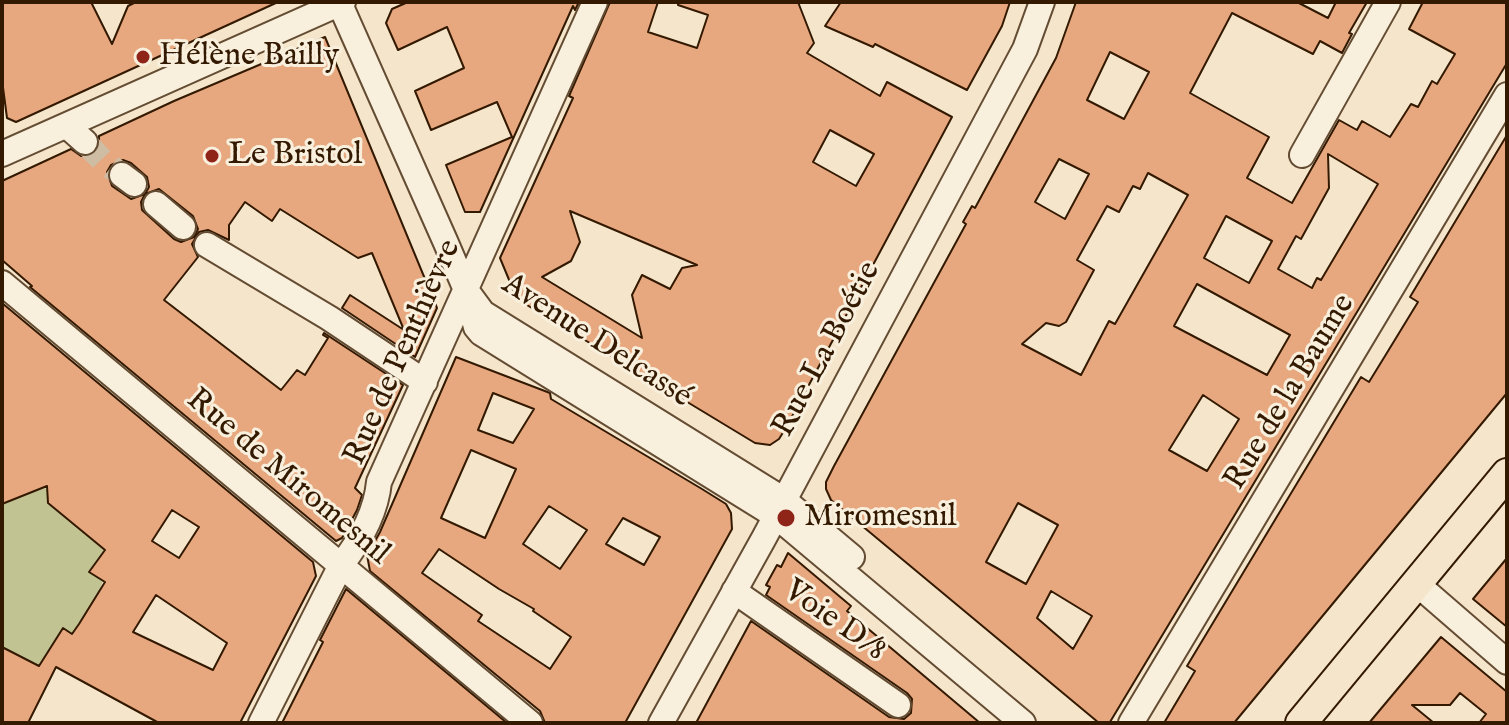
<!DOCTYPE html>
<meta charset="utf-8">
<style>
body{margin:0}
#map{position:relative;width:1509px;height:725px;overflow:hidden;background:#f5e6cb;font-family:"IM FELL English",serif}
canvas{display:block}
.frame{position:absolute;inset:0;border:4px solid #331900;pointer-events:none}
</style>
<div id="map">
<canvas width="1509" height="725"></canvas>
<div class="frame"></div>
</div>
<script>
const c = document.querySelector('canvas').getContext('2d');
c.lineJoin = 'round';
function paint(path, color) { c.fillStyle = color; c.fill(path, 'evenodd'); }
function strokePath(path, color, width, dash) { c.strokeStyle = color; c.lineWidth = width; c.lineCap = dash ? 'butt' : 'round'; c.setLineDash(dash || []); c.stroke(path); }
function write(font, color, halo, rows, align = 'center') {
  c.font = font + ' "IM FELL English",serif'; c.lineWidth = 6; c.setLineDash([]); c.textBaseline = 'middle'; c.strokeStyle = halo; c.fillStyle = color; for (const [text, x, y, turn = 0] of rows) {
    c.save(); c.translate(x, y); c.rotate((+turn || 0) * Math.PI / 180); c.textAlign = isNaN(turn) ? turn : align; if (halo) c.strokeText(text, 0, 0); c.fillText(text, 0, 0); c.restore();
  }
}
paint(new Path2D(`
 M38,482l9,8 1,13 57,47 -15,22 13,9 -18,47 -7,-4 -6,10 -8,-5 -16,41 -46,-23v-143l13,-5 -1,-5z`), '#c2c393');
const building = new Path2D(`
 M2,2h89l21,42 16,-38 8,-4h142l-262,120 -9,-4 -5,-38z
 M408,2h171l-4,8 -2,-4 -93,206h-15l-19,-47 66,-28 -15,-35 -66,28 -16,-39 49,-23 -17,-41 -49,23 -12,-27 6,-14z
 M610,2h48l-10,30 49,16 11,-33 -30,-10v-3h120l16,41 -7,10 73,43 7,-14 65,35 -165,309 -8,13 -9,6 -15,-2 -238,-144 -17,-41 73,-160 -4,-2zM830,130l44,24 -18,32 -43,-24zM570,211l127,54 -15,3 -12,21 -28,-14 -10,20 10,43 -100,-61 29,-16 9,-19z
 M841,2h169l-8,24 -35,64 -92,-46 -2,3 -48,-21z
 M1076,2h221l31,16 8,-16h31l-18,31 3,1 -10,19 -22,-12 -7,13 -81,-41 -42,80 79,44 -22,41 45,25 47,-83 18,10 5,-9 28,16 21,-33 7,3 14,-26 5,3 18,-30 -46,-25 14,-27h84v61l-397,659 -5,1h-6l-268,-223 -5,-11v-7l8,-16 132,-242 -3,-2 9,-16 3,2 81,-150zM1110,52l39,20 -25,47 -37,-19zM1328,154l50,30 -57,96 -4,-2 -5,10 -34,-19 18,-33 5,3 28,-51zM1059,159l30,15 -24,45 -30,-17zM1148,173l40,22 -73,129 -6,-3 -28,54 -59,-31 24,-21 13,3 7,-4 28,-52 -17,-10 30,-54 12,6 14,-26 7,3zM1226,216l46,25 -23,42 -45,-25zM1197,284l93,51 -23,40 -93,-49zM1203,395l36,24 -32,52 -38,-21zM1018,503l40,22 -32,59 -40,-22zM1051,591l41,25 -19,33 -36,-31z
 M325,37l112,271 -22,49 -73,-49 8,-13 54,35 -32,-77 -14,5 -78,-49 -8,12 -27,-19 -16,23v15l-21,-10 -9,2 -7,12 6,13 -34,43 117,90 16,-20 8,5 23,-37 -5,-3 1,-2 79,52 -48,103 7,7 -5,15 -15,28 -6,3 -306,-254 2,-1 -30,-26v-79l69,-32 10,7h9l9,-10v-10l75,-35zM123,160l8,3 16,14 2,10 -4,7 14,-5 34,27 5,13 -4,8 -13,5 -7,-3 -32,-29 -1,-8 4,-8 -14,5 -19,-13 -5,-14 4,-7z
 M1507,135v258l-273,330h-70l31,-52 -8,-5 174,-289 8,5 16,-26 33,-54 -8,-5z
 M2,303l311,259 3,14 -76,147h-81l-103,-56 -28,56h-26v-76l37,19 24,-38 9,6 7,-10 26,-42 -16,-10 16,-22 -57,-47 -1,-17 -45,18zM172,510l27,17 -20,31 -27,-17zM156,595l71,48 -14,27 -80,-38z
 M456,357l94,36 1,6 151,90 24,15 5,9 1,16 -107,194h-80l-5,-12 -170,-140 -3,-16 13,-23zM493,393l41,16 -21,34 -35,-13zM471,450l45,19 -31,69 -44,-20zM549,506l38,24 -27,39 -37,-25zM623,518l37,19 -16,28 -38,-21zM439,549l60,40 35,20 -1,2 38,26 -21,32 -72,-48 4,-6 -60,-42z
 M788,553l63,53 -4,5 133,112h-284l55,-102 138,96 15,2 7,-6 1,-14 -5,-6 -141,-98 4,-8 -4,-2 11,-20 4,2z
 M1507,558v69l-34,-28z
 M346,589l161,134h-225l41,-81 -3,-2z
 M1441,637l66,55v31h-28l7,-9 -26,-21 -10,12h-38l22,18h-65z`);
paint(building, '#e7a880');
strokePath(building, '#331900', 2);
strokePath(new Path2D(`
 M85,142l18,19 19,14`), '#cebda2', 24, [24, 12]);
const minor = new Path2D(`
 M339,2l107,241 20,47 10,37 5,6 295,183 247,207
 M67,126l18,16
 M2,154l341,-152
 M1302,155l86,-153
 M122,175l12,9
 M156,204l27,23
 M207,245l122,73 96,64
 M2,283l528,440
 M469,294l14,19 301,187 68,57
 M1417,584l90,78
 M734,591l164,114
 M261,723l80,-158c19,-24 35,-52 38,-83l216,-480
 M661,723l103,-185 261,-489 17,-47
 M1131,723l376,-628`);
const major = new Path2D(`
 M1301,723l206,-249`);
strokePath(minor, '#644c33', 28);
strokePath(major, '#331900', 34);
strokePath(minor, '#f8efdd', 24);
strokePath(major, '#f5e6cb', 30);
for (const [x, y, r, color] of [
 [143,57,8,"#8f2418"],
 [212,156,8,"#8f2418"],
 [786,518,10,"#8f2418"]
]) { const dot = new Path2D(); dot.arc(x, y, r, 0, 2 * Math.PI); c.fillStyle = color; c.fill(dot); strokePath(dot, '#f8efdd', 3); }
write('32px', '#331900', '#f8efdd', [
 ["Hélène Bailly",159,57],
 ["Le Bristol",228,156],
 ["Miromesnil",804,518]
], 'left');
write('32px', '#331900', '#f8efdd', [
 ["Avenue Delcassé",596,342,33],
 ["Rue La Boétie",828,350,-62],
 ["Rue de Penthièvre",404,353,-66],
 ["Rue de la Baume",1291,393,-59],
 ["Rue de Miromesnil",287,478,40],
 ["Voie D/8",834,622,35]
]);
</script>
